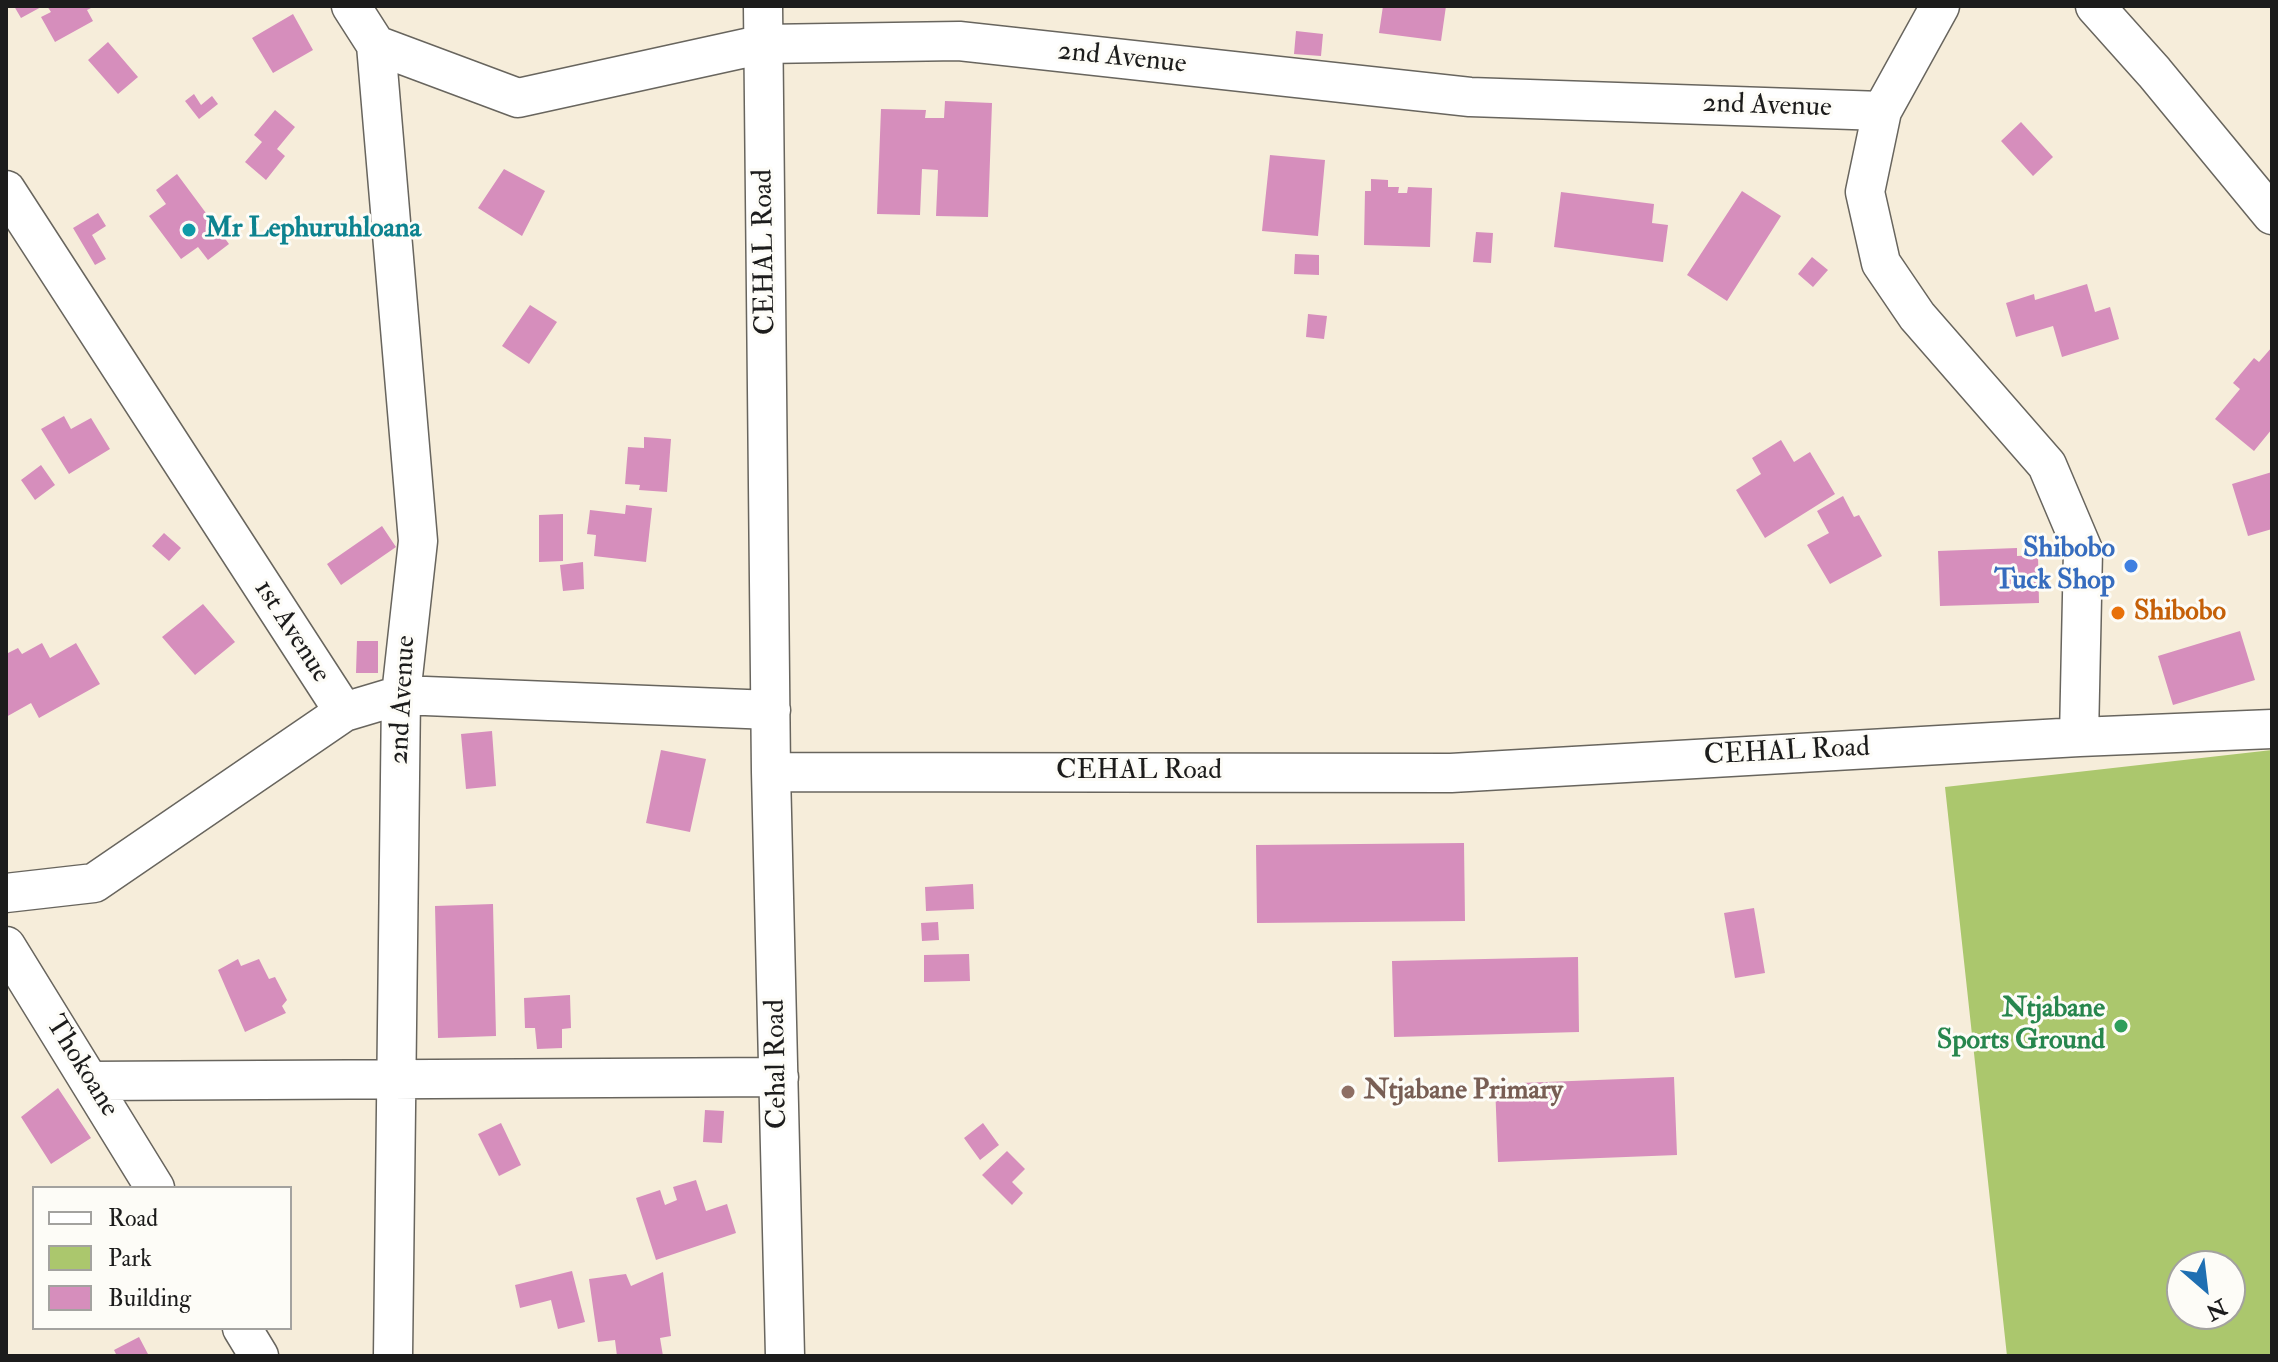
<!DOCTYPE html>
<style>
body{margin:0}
#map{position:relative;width:2278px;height:1362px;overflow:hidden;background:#f6edda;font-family:"IM FELL Double Pica",serif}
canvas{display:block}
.frame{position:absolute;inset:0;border:8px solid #1c1c1c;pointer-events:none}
.legend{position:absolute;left:32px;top:1186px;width:260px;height:144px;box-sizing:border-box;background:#fdfcf7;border:2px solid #a3a29f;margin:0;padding:10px 14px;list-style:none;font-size:24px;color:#1c1c1c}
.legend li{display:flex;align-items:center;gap:16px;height:40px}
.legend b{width:40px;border:2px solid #a3a29f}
.north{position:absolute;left:2166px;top:1250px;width:80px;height:80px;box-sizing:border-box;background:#fdfcf7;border:2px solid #a3a29f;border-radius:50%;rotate:152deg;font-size:22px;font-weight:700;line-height:32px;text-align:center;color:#1c1c1c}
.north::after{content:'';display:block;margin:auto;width:28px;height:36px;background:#1f6fb2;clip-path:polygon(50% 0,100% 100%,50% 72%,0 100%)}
</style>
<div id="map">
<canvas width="2278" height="1362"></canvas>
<div class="frame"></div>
<ul class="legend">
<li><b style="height:10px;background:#fff"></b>Road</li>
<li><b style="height:22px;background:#abc76d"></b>Park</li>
<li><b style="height:22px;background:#d68ebc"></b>Building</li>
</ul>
<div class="north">N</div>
</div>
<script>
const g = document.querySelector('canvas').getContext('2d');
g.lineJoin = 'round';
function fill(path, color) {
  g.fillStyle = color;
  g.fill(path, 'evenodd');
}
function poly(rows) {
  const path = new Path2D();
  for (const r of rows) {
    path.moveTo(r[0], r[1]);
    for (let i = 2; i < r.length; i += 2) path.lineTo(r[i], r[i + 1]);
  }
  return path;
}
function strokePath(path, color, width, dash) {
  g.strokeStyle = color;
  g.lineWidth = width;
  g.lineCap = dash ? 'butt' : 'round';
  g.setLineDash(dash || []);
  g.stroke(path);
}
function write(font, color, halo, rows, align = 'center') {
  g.font = font + ' "IM FELL Double Pica",serif';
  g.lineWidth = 6;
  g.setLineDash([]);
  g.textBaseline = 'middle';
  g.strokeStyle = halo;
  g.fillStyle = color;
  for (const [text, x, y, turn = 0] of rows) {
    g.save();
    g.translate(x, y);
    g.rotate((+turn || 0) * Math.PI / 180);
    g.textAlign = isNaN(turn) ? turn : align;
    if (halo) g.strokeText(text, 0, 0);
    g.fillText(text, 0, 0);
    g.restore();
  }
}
const green = poly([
 [2272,750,2272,1356,2007,1356,1945,787],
 [2182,1266,2230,1266,2230,1314,2182,1314]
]);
const building = poly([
 [14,6,43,6,21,18],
 [47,6,95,6,87,10,93,21,55,42,41,17,51,12],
 [1383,6,1446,6,1441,41,1379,33],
 [293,14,313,50,273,73,252,38],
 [1296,31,1323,34,1321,56,1294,54],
 [108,42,138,77,118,94,88,60],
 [194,94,201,105,212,96,218,104,199,119,185,101],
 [945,101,992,103,988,217,936,216,938,170,922,169,920,215,877,214,881,109,926,110,925,118,944,118],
 [275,110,295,127,277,149,285,156,266,180,245,162,262,142,254,135],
 [2021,122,2053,157,2033,176,2001,141],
 [1270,155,1325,160,1318,236,1262,231],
 [504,169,545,191,522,236,478,208],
 [177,174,229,244,208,260,198,247,181,259,149,216,166,204,156,190],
 [1371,179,1388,180,1388,187,1399,187,1398,193,1407,193,1408,187,1432,188,1430,247,1364,245,1365,191,1371,191],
 [1742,191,1781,216,1727,301,1687,275],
 [1561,192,1654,204,1652,223,1668,225,1663,262,1554,247],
 [98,213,106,226,92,235,106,259,95,265,73,228],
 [1476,232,1493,233,1491,263,1473,262],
 [1295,254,1319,255,1319,275,1294,274],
 [1812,257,1828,270,1813,287,1798,274],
 [2087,284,2095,312,2110,307,2119,339,2062,357,2053,326,2016,337,2006,303,2034,294,2035,300],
 [530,305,557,322,529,364,502,346],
 [1308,314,1327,316,1324,339,1306,337],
 [2272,347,2272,429,2254,451,2215,419,2240,389,2233,383,2254,358,2259,362],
 [64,416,71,429,91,418,110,449,69,474,41,429],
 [644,437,671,439,667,492,639,490,640,485,625,484,628,447,644,448],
 [1781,440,1794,462,1810,452,1835,494,1765,538,1736,490,1761,474,1752,458],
 [41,465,55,485,35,500,21,480],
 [2272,472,2272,529,2248,536,2232,484],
 [1843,496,1854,517,1859,515,1882,556,1830,584,1807,545,1829,533,1817,511],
 [626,505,652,508,646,562,594,556,596,535,587,534,590,510,625,514],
 [563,514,563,561,539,562,539,515],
 [382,526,396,547,341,585,327,564],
 [164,533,181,548,169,561,152,546],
 [2017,548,2017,556,2038,555,2039,603,1940,606,1938,551],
 [583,562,584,589,563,591,560,565],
 [203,604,235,642,195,675,162,637],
 [2240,631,2255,680,2173,705,2158,656],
 [357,641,378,641,378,673,356,673],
 [42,643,50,658,76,643,100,684,39,718,31,703,6,717,6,662,8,662,6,654,18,648,22,654],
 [492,731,496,786,466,789,461,734],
 [661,750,706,759,690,832,646,823],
 [1464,843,1465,921,1257,923,1256,845],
 [973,884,974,909,926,911,925,887],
 [493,904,496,1036,438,1038,435,906],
 [1754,908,1765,973,1735,978,1724,913],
 [938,922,939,940,922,941,921,923],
 [969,954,970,981,924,982,924,955],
 [1578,957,1579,1032,1394,1037,1392,961],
 [238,959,241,966,259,959,269,979,275,977,287,1000,282,1006,286,1013,245,1032,218,970],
 [570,995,571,1028,562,1029,562,1048,537,1049,535,1028,525,1028,524,998],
 [1674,1077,1677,1155,1498,1162,1495,1084],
 [58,1088,91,1138,51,1164,21,1117],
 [705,1110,724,1111,722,1143,703,1142],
 [501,1123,521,1165,499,1176,478,1134],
 [983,1123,999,1145,980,1160,964,1138],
 [1007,1151,1025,1169,1012,1182,1023,1193,1012,1205,982,1175],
 [696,1180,706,1211,727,1204,736,1233,656,1260,636,1198,660,1190,665,1205,677,1200,673,1187],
 [572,1271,585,1322,558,1329,551,1300,520,1308,515,1285],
 [663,1272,671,1336,660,1338,663,1356,617,1356,615,1340,598,1342,589,1279,626,1274,631,1286],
 [139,1337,149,1356,117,1356,114,1350]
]);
const minor = poly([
 [351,6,376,45,518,98,764,44,959,41,1470,97,1882,111],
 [763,6,771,772,1451,773,2079,737,2272,729],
 [1940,6,1882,111,1865,192,1881,263,1917,316,2047,465,2083,550,2079,737],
 [2095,6,2154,72,2272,215],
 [376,45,418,541,401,695,393,1356],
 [6,190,344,712,401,695,771,710],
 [771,772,785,1356],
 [6,893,94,883,344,712],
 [6,946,155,1188],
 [90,1081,779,1077],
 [242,1328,259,1356]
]);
const markers = [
 [189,230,8,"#0f9aa8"],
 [2131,566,8,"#3f7fe0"],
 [2118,613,8,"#e8710a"],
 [2121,1026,8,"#2e9e5b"],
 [1348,1092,8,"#8d6e63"]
];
const streetNames = [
 ["2nd Avenue",1122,59,6],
 ["2nd Avenue",1767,107,2],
 ["CEHAL Road",766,252,-91],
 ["1st Avenue",291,632,57],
 ["2nd Avenue",404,700,-87],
 ["CEHAL Road",1787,753,-3],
 ["CEHAL Road",1139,772],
 ["Cehal Road",778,1064,-91],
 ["Thokoane",81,1067,58]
];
const cultureNames = [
 ["Mr Lephuruhloana",205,230]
];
const shopNames = [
 ["Shibobo",2115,550],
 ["Tuck Shop",2115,582]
];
const foodNames = [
 ["Shibobo",2134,613]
];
const leisureNames = [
 ["Ntjabane",2105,1010],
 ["Sports Ground",2105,1042]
];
const educationNames = [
 ["Ntjabane Primary",1364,1092]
];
fill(green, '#abc76d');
fill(building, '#d68ebc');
strokePath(minor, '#68655e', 41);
strokePath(minor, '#fff', 38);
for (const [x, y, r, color] of markers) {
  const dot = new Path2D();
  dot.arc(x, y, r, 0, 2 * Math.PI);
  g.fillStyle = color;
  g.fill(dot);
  strokePath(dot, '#fdfcf7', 3);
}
write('28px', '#1c1c1c', '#fdfcf7', streetNames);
write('bold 28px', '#0d838f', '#fdfcf7', cultureNames, 'left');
write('bold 28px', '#366cbe', '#fdfcf7', shopNames, 'right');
write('bold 28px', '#c56008', '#fdfcf7', foodNames, 'left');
write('bold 28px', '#27864d', '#fdfcf7', leisureNames, 'right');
write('bold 28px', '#785e54', '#fdfcf7', educationNames, 'left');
</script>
